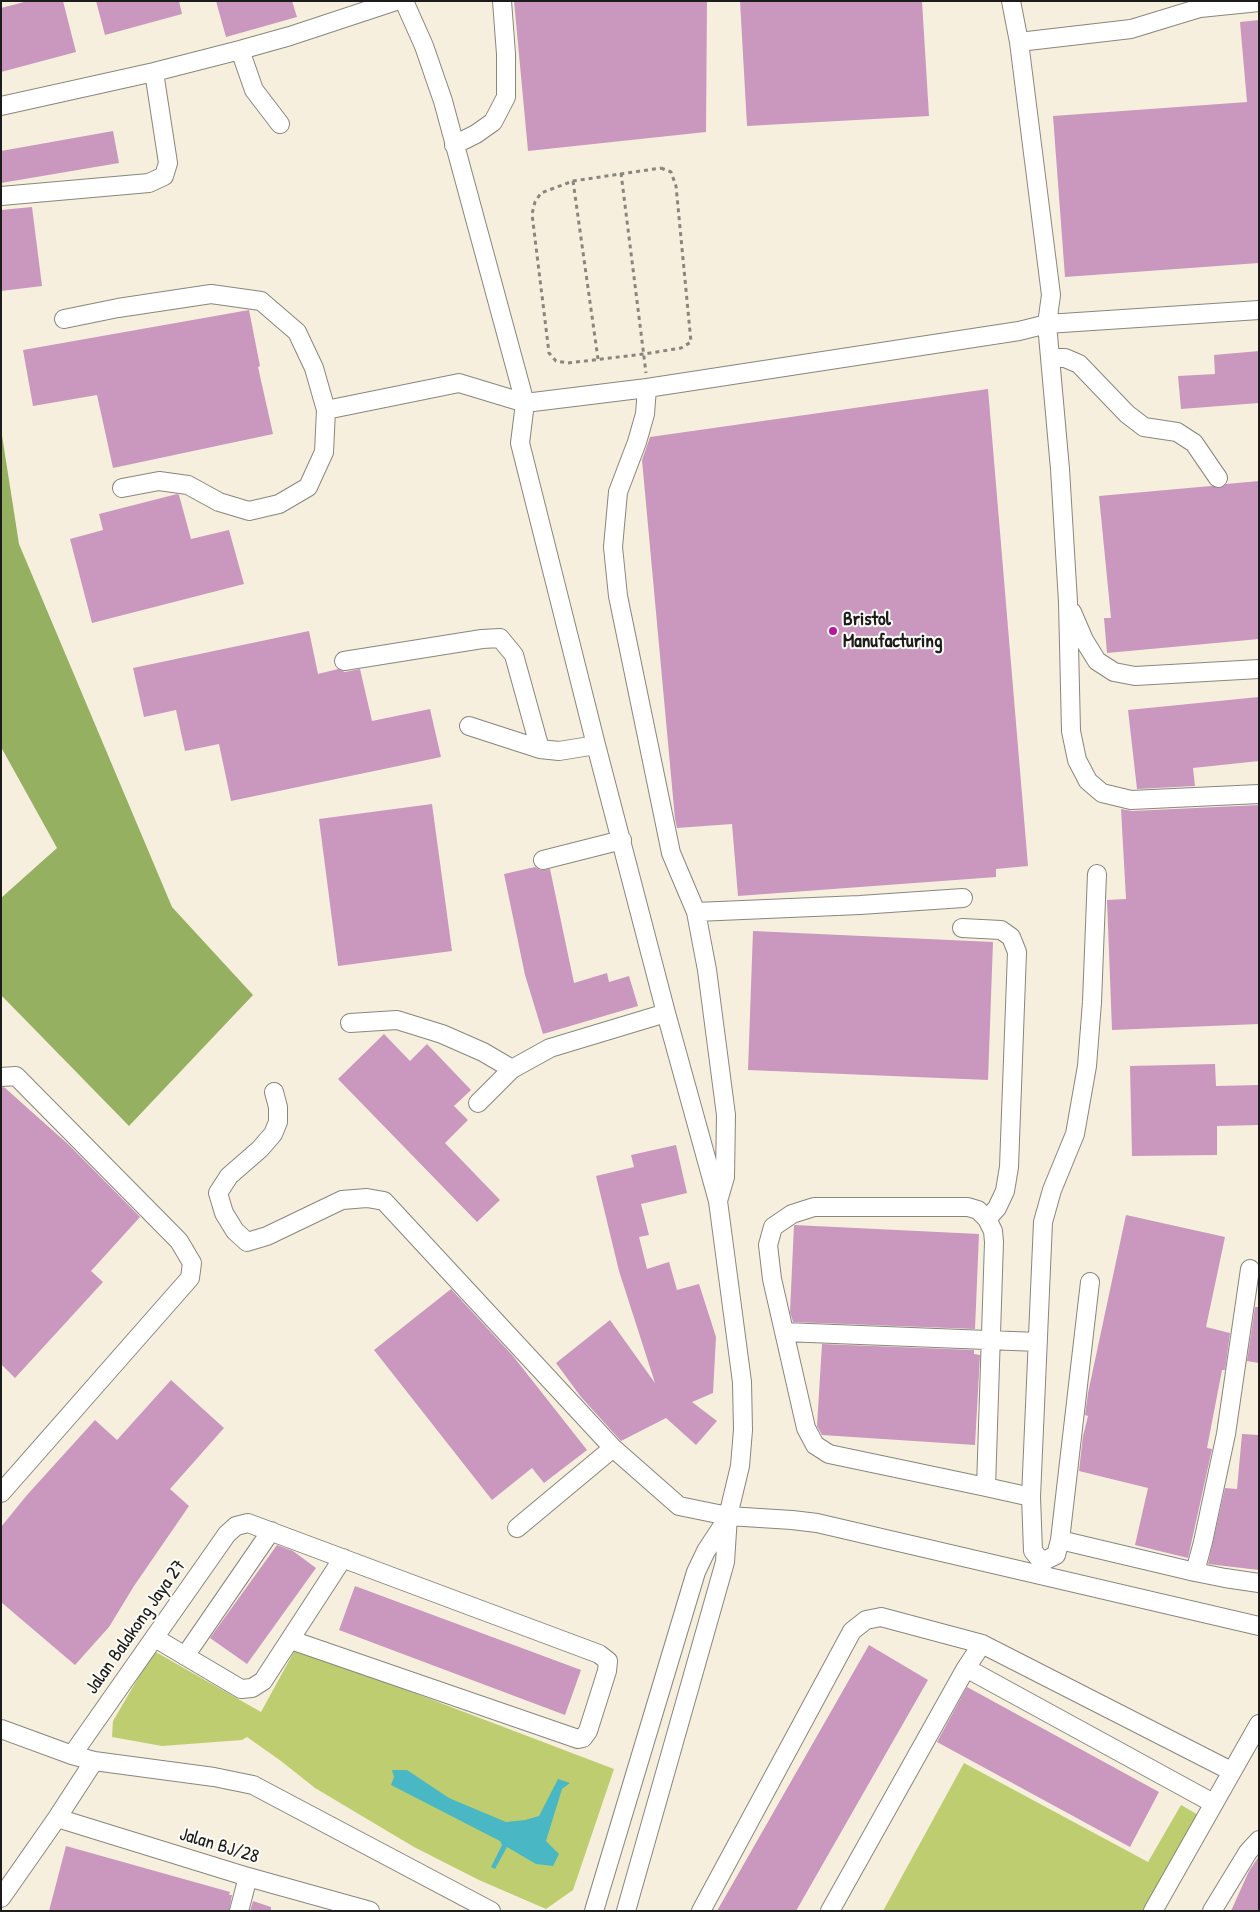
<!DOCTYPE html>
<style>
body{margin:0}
#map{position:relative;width:1260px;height:1912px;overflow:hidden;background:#f6efde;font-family:"Patrick Hand",sans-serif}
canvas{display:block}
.frame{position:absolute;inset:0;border:2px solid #1c1c1c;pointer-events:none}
</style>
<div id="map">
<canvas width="1260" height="1912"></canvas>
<div class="frame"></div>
</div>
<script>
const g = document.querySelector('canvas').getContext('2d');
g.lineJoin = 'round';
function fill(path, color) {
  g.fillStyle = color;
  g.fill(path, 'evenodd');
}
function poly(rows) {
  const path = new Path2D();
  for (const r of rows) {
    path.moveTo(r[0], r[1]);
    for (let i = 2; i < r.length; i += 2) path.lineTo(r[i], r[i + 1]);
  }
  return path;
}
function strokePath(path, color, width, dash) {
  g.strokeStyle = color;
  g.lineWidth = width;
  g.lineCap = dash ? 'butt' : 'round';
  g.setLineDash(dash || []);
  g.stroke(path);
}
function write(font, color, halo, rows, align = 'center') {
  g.font = font + ' "Patrick Hand",sans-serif';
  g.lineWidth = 4;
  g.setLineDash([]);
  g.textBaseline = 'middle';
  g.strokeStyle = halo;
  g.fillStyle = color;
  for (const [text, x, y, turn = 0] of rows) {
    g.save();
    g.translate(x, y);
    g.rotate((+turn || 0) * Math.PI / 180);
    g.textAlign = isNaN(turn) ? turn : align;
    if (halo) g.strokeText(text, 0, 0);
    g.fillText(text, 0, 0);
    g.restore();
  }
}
const green = poly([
 [296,1648,614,1769,573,1890,546,1909,479,1880,414,1847,315,1788,281,1761,247,1737,242,1740,162,1746,112,1737,113,1721,154,1651,261,1712],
 [964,1763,1148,1862,1181,1805,1200,1816,1146,1911,883,1911]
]);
const forest = poly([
 [1,429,19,544,172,907,253,995,129,1126,1,995,1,898,57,848,1,747]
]);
const water = poly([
 [392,1770,407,1770,449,1798,506,1822,525,1820,539,1816,558,1779,570,1783,562,1789,546,1841,559,1854,553,1866,536,1864,507,1847,495,1869,491,1867,502,1845,500,1841,391,1785,394,1777]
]);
const building = poly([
 [28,1,63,1,76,52,1,72,1,8],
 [96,1,179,1,182,14,105,35],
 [216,1,292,1,297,17,226,37],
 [514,1,707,1,706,132,528,151],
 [740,1,922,1,929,116,747,126],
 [1259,20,1259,263,1065,277,1053,116,1247,102,1240,22],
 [113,131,119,163,1,183,1,151],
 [32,207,42,286,1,291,1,210],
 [249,310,260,366,258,367,273,434,113,468,97,395,33,406,23,350],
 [1259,351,1259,403,1181,409,1178,376,1215,374,1214,355],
 [988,389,1028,866,996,869,996,877,738,896,732,824,677,828,675,819,642,460,650,437],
 [1259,481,1259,639,1107,653,1104,618,1111,618,1099,496,1211,486,1219,488,1226,484],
 [177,494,179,495,191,539,229,530,244,584,92,623,70,539,103,530,99,514],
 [309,631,318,674,338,669,345,672,360,669,372,721,430,709,441,757,231,801,219,744,185,751,176,710,144,717,133,668],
 [1259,697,1259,761,1193,768,1195,786,1137,789,1128,710],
 [432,804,452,951,338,966,319,819],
 [1259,805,1259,1024,1112,1030,1107,900,1126,899,1121,809,1132,811],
 [535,867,541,870,550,869,574,983,607,973,609,982,629,976,638,1006,543,1034,525,975,504,874],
 [753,931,993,942,988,1080,748,1070],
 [384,1034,410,1061,427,1044,471,1090,454,1106,468,1120,445,1143,500,1200,477,1222,338,1079],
 [1215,1064,1216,1086,1259,1085,1259,1125,1217,1126,1217,1155,1132,1156,1130,1066],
 [4,1087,69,1145,140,1217,91,1271,103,1282,15,1378,1,1364,1,1088],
 [676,1145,687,1193,641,1204,649,1235,639,1237,647,1269,669,1262,677,1290,699,1284,716,1337,713,1393,692,1402,717,1421,696,1445,666,1418,621,1441,581,1397,556,1363,610,1320,655,1383,619,1271,596,1176,634,1167,631,1155],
 [1126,1215,1225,1237,1206,1327,1230,1333,1225,1370,1222,1370,1207,1448,1212,1449,1188,1558,1135,1545,1148,1488,1079,1471,1083,1436,1088,1416,1085,1415,1088,1393],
 [794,1225,979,1234,975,1329,793,1322,790,1312],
 [451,1289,513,1356,587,1450,544,1483,532,1468,492,1500,374,1350],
 [1255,1307,1259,1307,1259,1363,1247,1361],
 [822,1344,974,1350,974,1354,980,1355,975,1445,822,1435,817,1426],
 [171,1380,224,1428,170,1489,189,1506,134,1586,109,1627,75,1665,1,1602,1,1527,27,1495,95,1420,117,1440],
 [1242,1434,1259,1435,1259,1570,1208,1564,1225,1488,1237,1489],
 [277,1545,293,1551,316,1568,247,1664,210,1638],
 [355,1586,581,1670,565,1715,339,1630],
 [869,1645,928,1680,796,1911,717,1911],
 [967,1687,1159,1792,1130,1847,937,1742],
 [66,1846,230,1892,229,1895,232,1895,229,1911,49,1911],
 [1259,1856,1259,1911,1231,1911,1249,1871],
 [253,1901,271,1907,271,1911,250,1911]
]);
const path = poly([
 [661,168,671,172,676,186,691,342,681,348,644,354,568,363,556,361,549,353,532,214,535,202,541,193,573,181,661,168],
 [621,173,646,373],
 [573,181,598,359]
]);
const minor = poly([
 [404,1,424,46,443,101,525,403,520,443,596,745,666,1013,718,1201,742,1382,743,1430,740,1466,728,1516,725,1562,626,1911],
 [1019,42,1131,29,1200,8,1259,2],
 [240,50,254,90,280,124],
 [1,106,154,72,240,50,290,36,396,1],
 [454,145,476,134,493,122,506,97,506,54,502,1],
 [1,196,149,183,164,176,168,163,154,72],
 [1259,310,1047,324,1060,469,1068,602,1071,731,1077,760,1088,781,1102,793,1131,800,1259,794],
 [64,319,118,308,211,294,261,301,297,332,314,368,326,410],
 [1051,358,1065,358,1079,364,1127,414,1144,427,1177,432,1194,443,1218,478],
 [647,388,645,414,637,442,618,492,613,547,618,596,671,853,696,912],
 [122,488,159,481,188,485,219,502,249,511,279,504,308,487,324,452,326,410,459,383,525,403,647,388,1019,331,1047,324,1051,295,1019,42,1011,1],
 [1072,612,1084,640,1097,661,1114,672,1135,676,1259,669],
 [344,661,482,639,500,638,514,655,540,749],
 [469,726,540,749,559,751,596,745],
 [543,860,622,840],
 [962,928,1001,930,1011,937,1017,952,1009,1167,1005,1191,997,1208,987,1219],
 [350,1023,397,1020,442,1034,483,1052,512,1069],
 [1,1077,16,1076,179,1241,192,1263,190,1278,1,1493],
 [274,1092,278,1107,278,1122,273,1134,260,1149,229,1176,218,1193,224,1213,235,1231,247,1242,267,1236,342,1200,367,1198,384,1201,613,1448,679,1506,728,1516,792,1520,817,1523,1259,1626],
 [478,1103,512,1069,550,1048,666,1013],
 [718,1201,725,1177,726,1115,707,970,696,912,860,905,963,898],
 [784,1332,1038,1342],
 [986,1487,829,1454,815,1445,806,1428,772,1279,768,1245,773,1227,792,1214,814,1207,968,1207,978,1210,987,1219,993,1231,994,1242,986,1487,1031,1497],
 [517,1528,613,1448],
 [1060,1540,1195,1572,1203,1542,1226,1434,1250,1269],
 [1042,1562,1033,1551,1031,1497,1043,1222,1052,1190,1075,1134,1087,1066,1092,1002,1097,874],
 [1195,1572,1225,1578,1259,1583],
 [1041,1573,1042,1562,1056,1555,1060,1540,1090,1282],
 [155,1638,241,1689,252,1688,263,1681,343,1558],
 [185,1656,271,1531],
 [966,1668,1213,1803],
 [1,1729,72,1755,94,1761,214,1777,253,1785,491,1911],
 [72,1755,227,1534,236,1526,248,1523,599,1654,608,1661,607,1671,588,1731,583,1738,578,1739,291,1640],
 [57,1818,248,1877,370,1911],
 [1,1898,57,1818,94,1761],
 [239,1911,248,1877],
 [594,1911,696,1572,706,1551,727,1519],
 [701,1911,852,1631,866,1620,881,1617,982,1644,1231,1771],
 [830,1911,966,1668,982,1644],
 [1153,1911,1259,1724],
 [1212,1911,1248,1852,1259,1840]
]);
const markers = [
 [833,631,5,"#b5179e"]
];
const poiNames = [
 ["Bristol",843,620],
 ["Manufacturing",843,642]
];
const streetNames = [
 ["Jalan Balakong Jaya 27",136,1627,-55],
 ["Jalan BJ/28",219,1846,17]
];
fill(green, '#becd70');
fill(forest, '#96b062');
fill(water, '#4ab7c5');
fill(building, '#ca97bf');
strokePath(minor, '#89867d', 20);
strokePath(path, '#89867d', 3, [4, 4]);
strokePath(minor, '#fff', 18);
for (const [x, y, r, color] of markers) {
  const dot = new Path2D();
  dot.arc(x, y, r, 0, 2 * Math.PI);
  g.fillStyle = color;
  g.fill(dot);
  strokePath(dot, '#fdfcf7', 2);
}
write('bold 19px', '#1c1c1c', '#fdfcf7', poiNames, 'left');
write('19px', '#1c1c1c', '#fdfcf7', streetNames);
</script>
